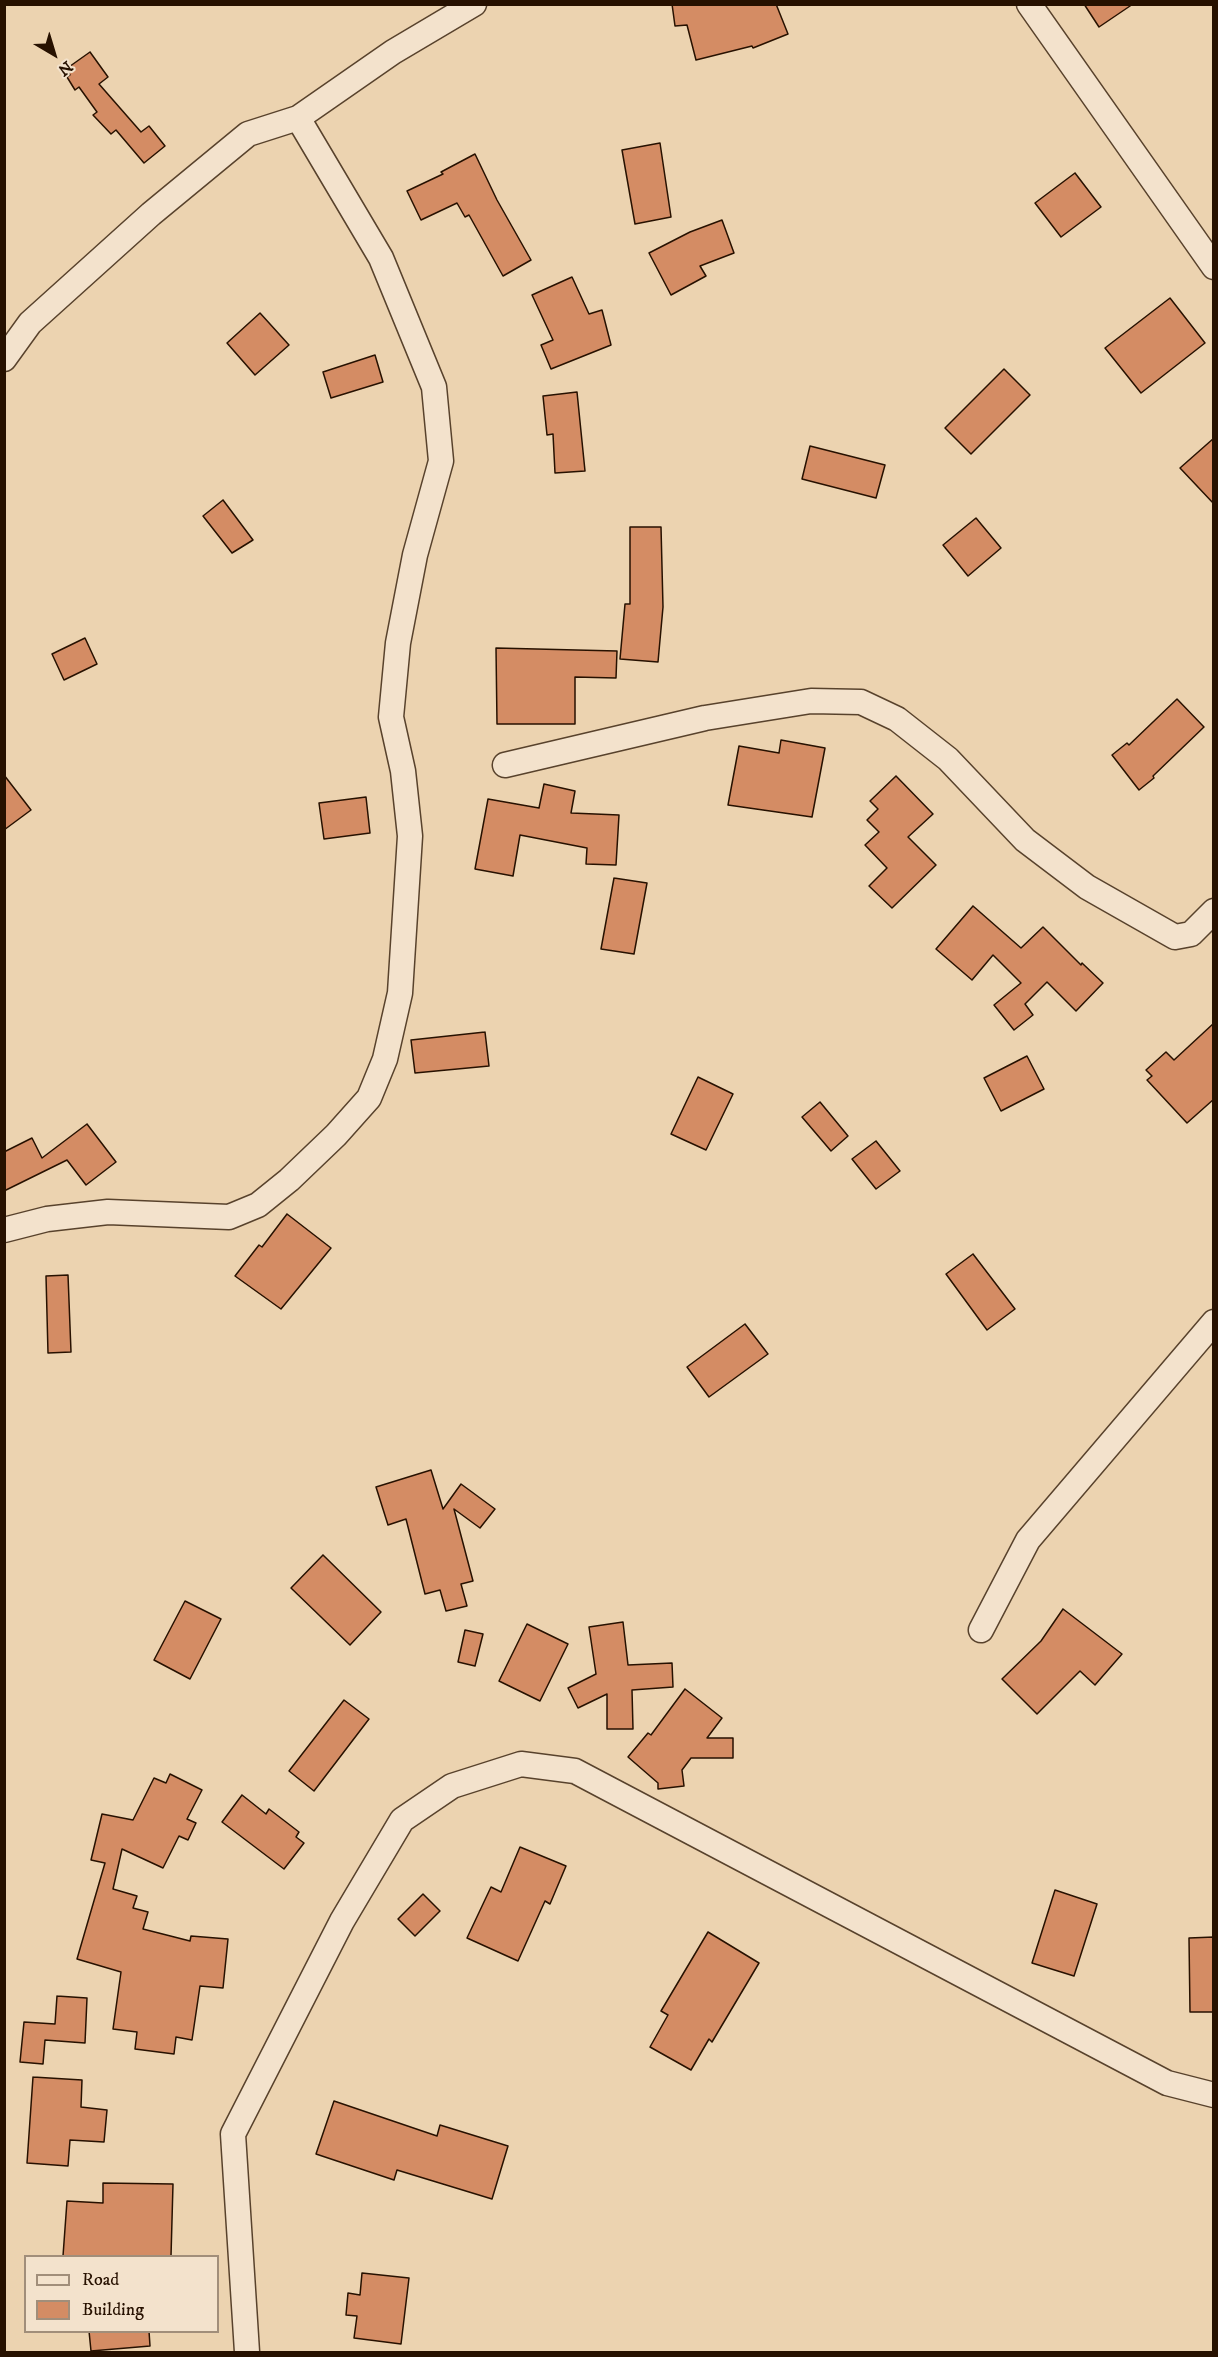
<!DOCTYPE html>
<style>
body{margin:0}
#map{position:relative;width:1218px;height:2357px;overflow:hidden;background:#ecd3b0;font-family:"IM FELL DW Pica",serif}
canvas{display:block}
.frame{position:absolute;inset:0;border:6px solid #271100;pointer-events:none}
.legend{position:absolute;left:24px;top:2255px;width:195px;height:78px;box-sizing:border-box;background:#f3e2cc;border:2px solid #a18e7a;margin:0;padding:8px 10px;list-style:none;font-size:18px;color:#271100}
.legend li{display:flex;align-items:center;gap:12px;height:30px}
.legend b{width:30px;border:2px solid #a18e7a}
.north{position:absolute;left:24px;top:24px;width:60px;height:60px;-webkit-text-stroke:4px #f3e2cc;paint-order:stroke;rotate:142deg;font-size:16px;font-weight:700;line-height:24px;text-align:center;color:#271100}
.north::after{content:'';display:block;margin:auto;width:21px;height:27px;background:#271100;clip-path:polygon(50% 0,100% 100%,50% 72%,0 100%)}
</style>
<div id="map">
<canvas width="1218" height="2357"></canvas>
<div class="frame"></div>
<ul class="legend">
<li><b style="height:8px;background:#f3e2cc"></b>Road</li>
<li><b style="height:16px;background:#d48c64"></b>Building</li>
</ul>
<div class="north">N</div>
</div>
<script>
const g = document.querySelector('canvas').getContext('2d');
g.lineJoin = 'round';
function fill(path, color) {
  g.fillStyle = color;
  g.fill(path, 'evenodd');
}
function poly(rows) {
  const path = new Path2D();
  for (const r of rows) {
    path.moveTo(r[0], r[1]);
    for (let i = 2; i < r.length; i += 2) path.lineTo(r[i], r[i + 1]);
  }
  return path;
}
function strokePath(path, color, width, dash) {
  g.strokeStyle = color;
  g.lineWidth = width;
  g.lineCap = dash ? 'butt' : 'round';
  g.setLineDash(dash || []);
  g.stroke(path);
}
const building = poly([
 [672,4,776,4,788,34,753,48,752,46,696,60,687,25,675,26,672,4],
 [1084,4,1133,4,1099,27,1084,4],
 [90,52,108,77,99,84,141,132,149,126,165,146,144,163,116,130,111,134,93,115,97,112,79,87,75,90,67,77,70,75,66,69,90,52],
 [660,143,671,217,635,224,622,150,660,143],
 [475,154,497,200,531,260,503,276,469,215,465,217,457,203,421,220,407,191,443,174,441,172,475,154],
 [1075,173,1101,207,1061,237,1035,203,1075,173],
 [722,220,734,253,700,266,706,276,671,295,649,253,690,232,722,220],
 [572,277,589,314,602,310,611,345,551,369,541,345,553,340,532,295,572,277],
 [1170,298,1205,343,1141,393,1105,348,1170,298],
 [260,313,289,345,255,375,227,343,260,313],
 [375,355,383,382,331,398,323,372,375,355],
 [1004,369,1030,395,971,454,945,428,1004,369],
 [577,392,585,471,555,473,553,434,547,435,543,396,577,392],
 [1214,438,1214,504,1180,468,1214,438],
 [810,446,885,465,876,498,802,479,810,446],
 [223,500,253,540,232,553,203,516,223,500],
 [976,518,1001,548,968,576,943,545,976,518],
 [630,527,661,527,663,607,658,662,620,659,625,604,630,604,630,527],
 [85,638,97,664,64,680,52,654,85,638],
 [496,648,617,651,616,678,575,677,575,724,497,724,496,648],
 [1177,699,1204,727,1153,776,1154,778,1139,790,1112,755,1127,743,1129,745,1177,699],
 [781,740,825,748,812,817,728,805,739,746,779,753,781,740],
 [4,775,31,810,4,830,4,775],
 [896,776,933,814,908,837,936,865,892,908,869,886,887,868,865,845,879,832,867,820,878,809,870,801,896,776],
 [544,784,575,791,571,813,619,815,616,865,586,864,587,848,520,835,513,876,475,869,488,799,539,808,544,784],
 [366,797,370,833,324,839,319,803,366,797],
 [614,878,647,883,634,954,601,949,614,878],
 [973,906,1021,948,1043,927,1081,965,1082,963,1103,983,1076,1011,1047,982,1025,1004,1033,1015,1014,1030,994,1005,1021,983,993,955,972,980,936,949,973,906],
 [1214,1023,1214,1099,1187,1123,1147,1080,1152,1076,1146,1070,1166,1052,1174,1060,1214,1023],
 [485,1032,489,1066,415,1073,411,1040,485,1032],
 [1027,1056,1044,1089,1001,1111,984,1078,1027,1056],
 [698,1077,733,1094,706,1150,671,1134,698,1077],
 [820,1102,848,1136,831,1151,802,1117,820,1102],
 [87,1124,116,1162,86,1185,67,1160,4,1191,4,1152,32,1138,42,1158,87,1124],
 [876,1141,900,1171,876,1189,852,1159,876,1141],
 [287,1214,331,1248,281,1309,235,1276,259,1245,262,1247,287,1214],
 [973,1254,1015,1309,987,1330,946,1274,973,1254],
 [68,1275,71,1352,48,1353,46,1276,68,1275],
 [745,1324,768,1354,709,1397,687,1367,745,1324],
 [431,1470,443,1509,461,1484,495,1509,480,1528,454,1509,473,1581,461,1584,467,1606,446,1611,440,1590,425,1594,406,1519,388,1525,376,1487,431,1470],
 [323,1555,381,1612,350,1645,291,1588,323,1555],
 [185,1601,221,1619,190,1679,154,1660,185,1601],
 [1063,1609,1122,1654,1095,1685,1080,1671,1037,1714,1002,1679,1041,1641,1063,1609],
 [623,1622,628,1665,672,1663,673,1687,632,1690,633,1729,607,1729,607,1694,578,1708,568,1688,596,1674,589,1627,623,1622],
 [527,1624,568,1644,540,1701,499,1681,527,1624],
 [465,1630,483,1634,475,1666,458,1662,465,1630],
 [685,1689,722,1718,707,1738,733,1738,733,1758,691,1758,682,1770,684,1786,658,1789,658,1783,628,1757,648,1733,651,1735,685,1689],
 [344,1700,369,1719,314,1791,289,1771,344,1700],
 [170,1774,202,1790,187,1819,196,1823,188,1840,179,1836,163,1868,122,1849,113,1889,137,1896,133,1908,148,1912,143,1929,190,1941,191,1936,228,1939,223,1988,200,1986,192,2040,176,2037,174,2054,135,2049,137,2032,113,2029,121,1972,77,1959,105,1863,91,1860,102,1814,133,1820,154,1778,166,1783,170,1774],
 [242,1795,266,1814,269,1809,299,1832,296,1837,304,1843,284,1869,222,1822,242,1795],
 [520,1847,566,1866,550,1904,545,1901,518,1961,467,1938,491,1887,501,1892,520,1847],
 [1055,1890,1097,1904,1074,1976,1032,1963,1055,1890],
 [423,1894,440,1911,415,1936,398,1919,423,1894],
 [708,1932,759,1963,712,2042,709,2039,691,2070,650,2047,668,2015,661,2011,708,1932],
 [1214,1937,1214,2012,1190,2012,1189,1938,1214,1937],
 [57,1996,87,1998,85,2043,45,2040,43,2064,20,2062,24,2022,55,2024,57,1996],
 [33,2077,82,2080,81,2107,107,2110,104,2142,70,2140,68,2166,27,2163,33,2077],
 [334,2101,437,2136,440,2125,508,2146,492,2199,397,2170,394,2180,316,2154,334,2101],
 [103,2183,173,2184,171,2256,63,2256,67,2201,103,2203,103,2183],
 [362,2273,409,2278,401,2344,354,2338,357,2316,346,2315,348,2293,360,2295,362,2273],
 [89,2331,149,2331,150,2346,91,2351,89,2331]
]);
const minor = poly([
 [1029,4,1214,267],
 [4,359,30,323,151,214,248,134,298,118,393,52,474,4],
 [505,765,705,718,811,701,861,702,897,719,948,759,1025,840,1087,887,1175,937,1191,934,1214,911],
 [4,1230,47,1219,108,1212,229,1217,258,1205,289,1180,336,1135,369,1098,385,1059,400,993,410,836,403,771,391,717,398,643,415,555,441,461,434,387,381,258,298,118],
 [981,1630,1028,1540,1214,1322],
 [247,2352,233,2134,342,1921,402,1820,452,1786,521,1764,575,1771,1167,2083,1214,2095]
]);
fill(building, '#d48c64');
strokePath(building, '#271100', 1.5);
strokePath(minor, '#58422c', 27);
strokePath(minor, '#f3e2cc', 24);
</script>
